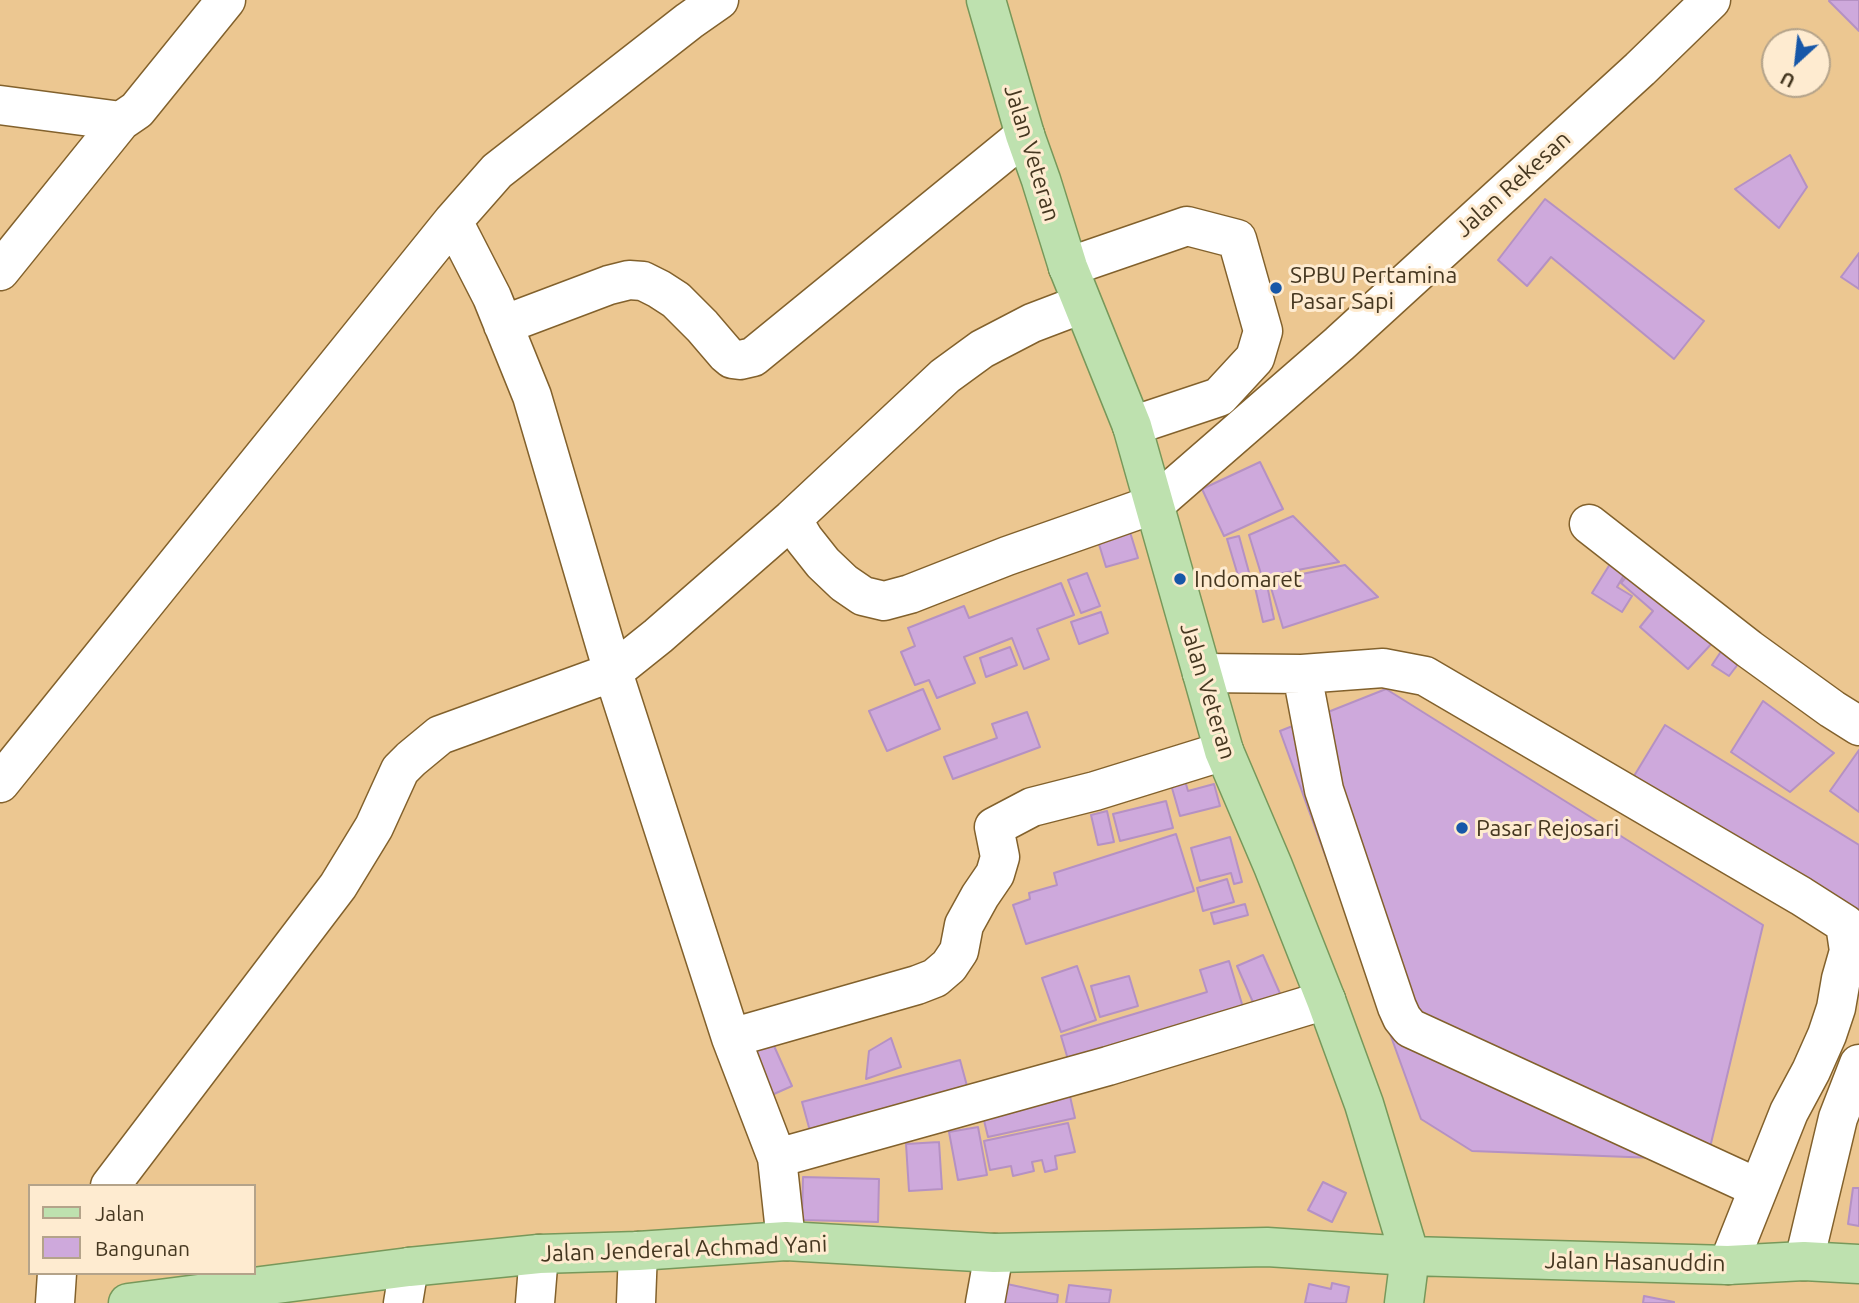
<!DOCTYPE html>
<style>
body{margin:0}
#map{position:relative;width:1859px;height:1303px;overflow:hidden;background:#ecc791;font-family:Ubuntu,sans-serif}
canvas{display:block}
.legend{position:absolute;left:28px;top:1184px;width:228px;height:91px;box-sizing:border-box;background:#feebd0;border:2px solid #b4a38a;margin:0;padding:9px 12px;list-style:none;font-size:21px;color:#453720}
.legend li{display:flex;align-items:center;gap:14px;height:35px}
.legend b{width:35px;border:2px solid #b4a38a}
.north{position:absolute;left:1761px;top:28px;width:70px;height:70px;box-sizing:border-box;background:#feebd0;border:2px solid #b4a38a;border-radius:50%;rotate:207deg;font-size:19px;font-weight:700;line-height:28px;text-align:center;color:#453720}
.north::after{content:'';display:block;margin:auto;width:24px;height:32px;background:#1757a8;clip-path:polygon(50% 0,100% 100%,50% 72%,0 100%)}
</style>
<div id="map">
<canvas width="1859" height="1303"></canvas>
<ul class="legend">
<li><b style="height:9px;background:#bee1af"></b>Jalan</li>
<li><b style="height:19px;background:#cea9dc"></b>Bangunan</li>
</ul>
<div class="north">U</div>
</div>
<script>
const g = document.querySelector('canvas').getContext('2d');
g.lineJoin = 'round';
function fill(path, color) {
  g.fillStyle = color;
  g.fill(path, 'evenodd');
}
function poly(rows) {
  const path = new Path2D();
  for (const r of rows) {
    path.moveTo(r[0], r[1]);
    for (let i = 2; i < r.length; i += 2) path.lineTo(r[i], r[i + 1]);
  }
  return path;
}
function strokePath(path, color, width, dash) {
  g.strokeStyle = color;
  g.lineWidth = width;
  g.lineCap = dash ? 'butt' : 'round';
  g.setLineDash(dash || []);
  g.stroke(path);
}
function write(font, color, halo, rows, align = 'center') {
  g.font = font + ' Ubuntu,sans-serif';
  g.lineWidth = 6;
  g.setLineDash([]);
  g.textBaseline = 'middle';
  g.strokeStyle = halo;
  g.fillStyle = color;
  for (const [text, x, y, turn = 0] of rows) {
    g.save();
    g.translate(x, y);
    g.rotate((+turn || 0) * Math.PI / 180);
    g.textAlign = isNaN(turn) ? turn : align;
    if (halo) g.strokeText(text, 0, 0);
    g.fillText(text, 0, 0);
    g.restore();
  }
}
const building = poly([
 [1830,0,1859,0,1859,31,1829,1,1830,0],
 [1790,155,1807,187,1779,228,1735,189,1790,155],
 [1545,199,1704,321,1674,359,1551,257,1527,286,1498,260,1545,199],
 [1859,253,1859,289,1841,277,1859,253],
 [1260,462,1283,509,1224,536,1202,489,1260,462],
 [1293,516,1339,562,1262,577,1249,535,1293,516],
 [1130,532,1138,558,1106,567,1098,541,1130,532],
 [1239,536,1250,576,1239,579,1227,539,1239,536],
 [1615,556,1630,565,1617,587,1632,596,1622,612,1592,593,1615,556],
 [1345,565,1378,597,1283,628,1269,581,1345,565],
 [1633,569,1715,640,1688,669,1640,627,1653,611,1621,583,1633,569],
 [1087,573,1100,606,1081,613,1068,580,1087,573],
 [1266,580,1274,619,1263,622,1254,583,1266,580],
 [1061,583,1074,615,1037,629,1049,659,1024,669,1012,638,964,657,975,683,937,698,929,680,915,685,901,652,915,646,908,628,964,606,969,618,1061,583],
 [1101,612,1108,633,1079,644,1071,622,1101,612],
 [1010,647,1017,665,986,677,980,658,1010,647],
 [1724,647,1742,659,1729,676,1712,665,1724,647],
 [923,689,940,729,887,751,869,711,923,689],
 [1386,689,1763,925,1707,1160,1472,1151,1421,1119,1280,731,1386,689],
 [1763,701,1834,753,1790,792,1731,752,1763,701],
 [1027,712,1040,747,953,779,944,757,997,738,992,724,1027,712],
 [1665,725,1859,845,1859,915,1634,776,1665,725],
 [1859,750,1859,812,1830,791,1859,750],
 [1184,777,1188,791,1214,784,1220,806,1180,816,1170,781,1184,777],
 [1166,801,1173,828,1120,841,1113,814,1166,801],
 [1107,811,1114,842,1098,845,1091,815,1107,811],
 [1176,834,1194,891,1026,944,1013,905,1030,899,1029,893,1057,885,1054,873,1176,834],
 [1230,837,1242,882,1234,884,1231,873,1200,881,1191,848,1230,837],
 [1227,879,1234,902,1203,911,1197,888,1227,879],
 [1245,904,1248,915,1214,924,1211,913,1245,904],
 [1263,955,1282,998,1256,1009,1237,966,1263,955],
 [1229,961,1245,1014,1070,1066,1061,1036,1207,992,1200,970,1229,961],
 [1077,966,1096,1020,1061,1032,1042,978,1077,966],
 [1129,976,1138,1006,1100,1017,1091,986,1129,976],
 [770,1037,792,1086,765,1098,743,1048,770,1037],
 [891,1038,901,1067,866,1079,869,1051,891,1038],
 [960,1060,970,1097,813,1142,802,1102,960,1060],
 [1069,1092,1075,1118,988,1137,982,1112,1069,1092],
 [1068,1123,1075,1152,1055,1156,1057,1169,1045,1172,1042,1160,1032,1162,1034,1171,1013,1176,1011,1166,990,1170,984,1141,1068,1123],
 [978,1127,987,1175,958,1180,949,1132,978,1127],
 [939,1142,942,1189,909,1191,906,1144,939,1142],
 [803,1177,879,1179,878,1222,802,1220,803,1177],
 [1323,1182,1346,1193,1332,1222,1308,1210,1323,1182],
 [1853,1188,1859,1188,1859,1226,1848,1224,1853,1188],
 [1332,1283,1349,1287,1346,1303,1305,1303,1309,1284,1331,1289,1332,1283],
 [1007,1284,1058,1295,1057,1303,1003,1303,1007,1284],
 [1069,1285,1111,1290,1109,1303,1066,1303,1069,1285],
 [1644,1296,1674,1302,1674,1303,1643,1303,1644,1296]
]);
const minor = poly([
 [0,105,121,121,137,110,226,0],
 [453,221,492,297,532,396,613,672,731,1038,777,1158,786,1241],
 [1068,267,1187,226,1237,239,1263,331,1255,358,1219,397,1132,426],
 [0,271,121,121],
 [503,325,609,285,629,280,643,281,659,289,676,300,702,326,726,354,732,359,740,360,753,357,1025,135],
 [792,519,804,539,823,563,844,583,863,596,884,601,910,594,1007,556,1155,504,1339,344,1640,69,1711,0],
 [1589,524,1749,649,1832,709,1859,726],
 [1202,673,1302,674,1383,668,1425,676,1801,896,1845,924,1849,951,1841,979,1836,1008,1827,1035,1811,1071,1789,1112,1728,1265],
 [1302,674,1324,790,1397,1007,1402,1018,1410,1028,1758,1188],
 [0,783,453,221,497,171,689,21,719,0],
 [731,1038,917,985,935,978,949,966,959,951,964,925,980,896,995,874,1000,857,994,827,1032,807,1095,791,1224,751],
 [777,1158,1108,1066,1326,1000],
 [110,1186,338,886,374,827,400,770,411,759,440,735,613,672,658,636,792,519,945,376,982,349,1032,323,1082,304],
 [1804,1261,1838,1118,1859,1064],
 [55,1303,57,1273],
 [403,1303,409,1267],
 [535,1303,539,1254],
 [636,1303,638,1251],
 [985,1303,994,1253]
]);
const major = poly([
 [986,0,1025,135,1041,180,1068,267,1132,426,1224,751,1273,866,1326,1000,1364,1104,1410,1256,1404,1303],
 [128,1303,409,1267,539,1254,638,1251,786,1241,994,1253,1267,1247,1410,1256,1728,1265,1804,1261,1859,1264]
]);
const markers = [
 [1276,288,7,"#1757a8"],
 [1180,579,7,"#1757a8"],
 [1462,828,7,"#1757a8"]
];
const streetNames = [
 ["Jalan Veteran",1032,153,73],
 ["Jalan Rekesan",1513,184,-42],
 ["Jalan Veteran",1208,691,73],
 ["Jalan Jenderal Achmad Yani",684,1249,-2],
 ["Jalan Hasanuddin",1635,1262,1]
];
const poiNames = [
 ["SPBU Pertamina",1290,275],
 ["Pasar Sapi",1290,301],
 ["Indomaret",1194,579],
 ["Pasar Rejosari",1476,828]
];
fill(building, '#cea9dc');
strokePath(building, '#b591c3', 2);
strokePath(minor, '#82612c', 41);
strokePath(major, '#77985a', 41);
strokePath(minor, '#fff', 38);
strokePath(major, '#bee1af', 38);
for (const [x, y, r, color] of markers) {
  const dot = new Path2D();
  dot.arc(x, y, r, 0, 2 * Math.PI);
  g.fillStyle = color;
  g.fill(dot);
  strokePath(dot, '#feebd0', 2.5);
}
write('23px', '#453720', '#feebd0', streetNames);
write('23px', '#453720', '#feebd0', poiNames, 'left');
</script>
